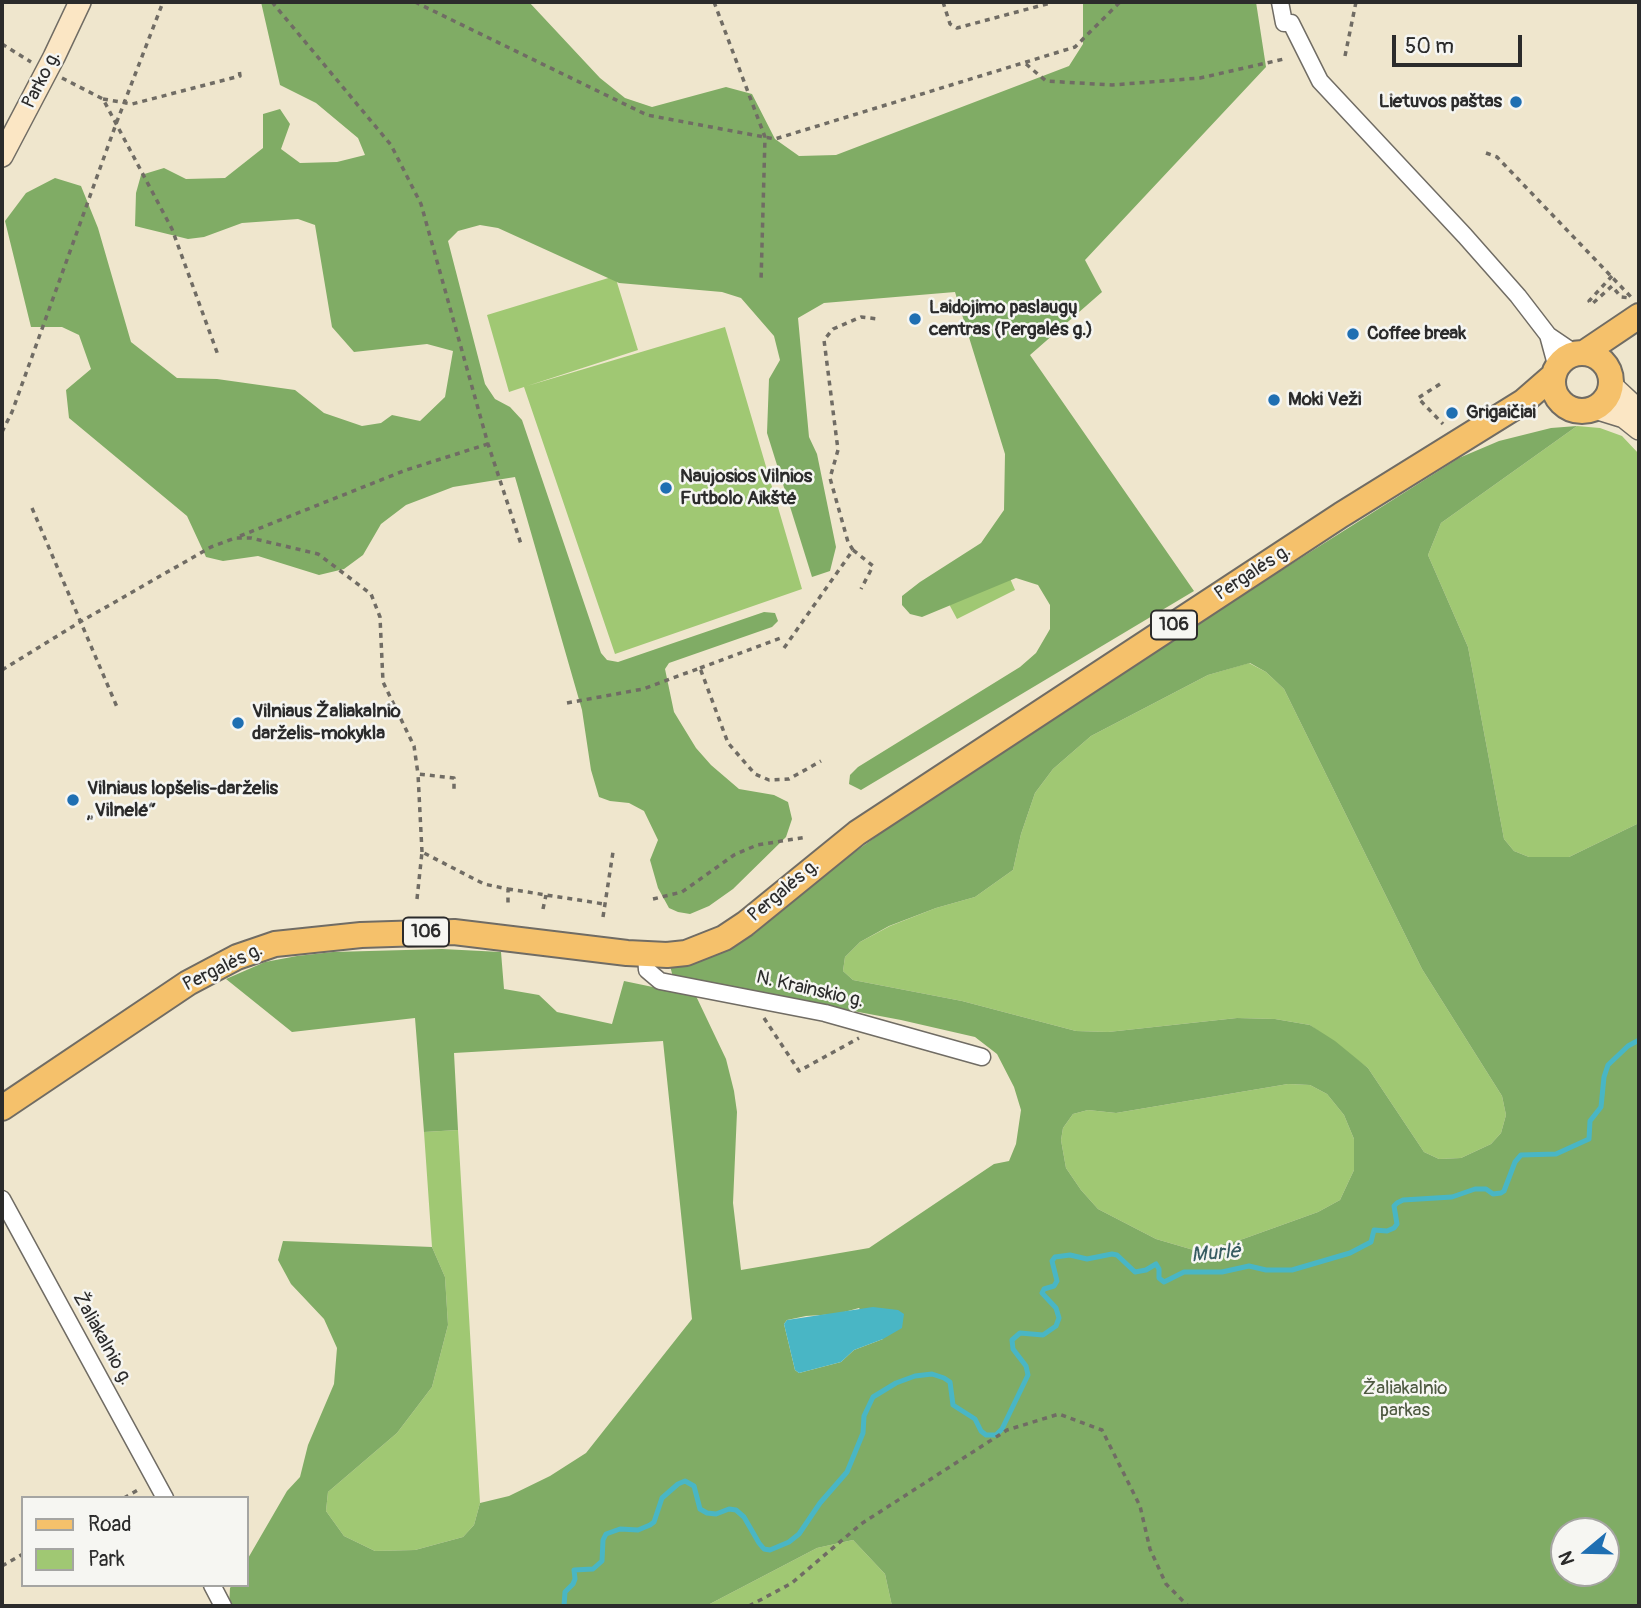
<!DOCTYPE html>
<meta charset="utf-8">
<style>
body{margin:0}
#map{position:relative;width:1641px;height:1608px;overflow:hidden;background:#efe6cd;font-family:Pangolin,sans-serif}
canvas{display:block}
.frame{position:absolute;inset:0;border:4px solid #2b2b2b;pointer-events:none}
.legend{position:absolute;left:21px;top:1496px;width:228px;height:91px;box-sizing:border-box;background:#f6f6f2;border:2px solid #a5a5a2;margin:0;padding:9px 12px;list-style:none;font-size:21px;color:#2b2b2b}
.legend li{display:flex;align-items:center;gap:14px;height:35px}
.legend b{width:35px;border:2px solid #a5a5a2}
.north{position:absolute;left:1550px;top:1517px;width:70px;height:70px;box-sizing:border-box;background:#f6f6f2;border:2px solid #a5a5a2;border-radius:50%;rotate:251deg;font-size:19px;font-weight:700;line-height:28px;text-align:center;color:#2b2b2b}
.north::after{content:'';display:block;margin:auto;width:24px;height:32px;background:#1f6fb2;clip-path:polygon(50% 0,100% 100%,50% 72%,0 100%)}
.scale{position:absolute;left:1392px;top:35px;width:130px;height:32px;box-sizing:border-box;border:4px solid #2b2b2b;border-top:0;padding-left:9px;font-size:21px;line-height:24px;white-space:nowrap;color:#2b2b2b;-webkit-text-stroke:5px #f6f6f2;paint-order:stroke}
</style>
<div id="map">
<canvas width="1641" height="1608"></canvas>
<div class="frame"></div>
<ul class="legend">
<li><b style="height:9px;background:#f5c16b"></b>Road</li>
<li><b style="height:19px;background:#a0c873"></b>Park</li>
</ul>
<div class="north">N</div>
<div class="scale">50 m</div>
</div>
<script>
const g = document.querySelector('canvas').getContext('2d');
g.lineJoin = 'round';
function fill(path, color) {
  g.fillStyle = color;
  g.fill(path, 'evenodd');
}
function poly(rows) {
  const path = new Path2D();
  for (const r of rows) {
    if (r.length === 3) {
      path.moveTo(r[0] + r[2], r[1]);
      path.arc(r[0], r[1], r[2], 0, 2 * Math.PI);
      continue;
    }
    path.moveTo(r[0], r[1]);
    for (let i = 2; i < r.length; i += 2) path.lineTo(r[i], r[i + 1]);
  }
  return path;
}
function strokePath(path, color, width, dash) {
  g.strokeStyle = color;
  g.lineWidth = width;
  g.lineCap = dash ? 'butt' : 'round';
  g.setLineDash(dash || []);
  g.stroke(path);
}
function write(font, color, halo, rows, align = 'center') {
  g.font = font + ' Pangolin,sans-serif';
  g.lineWidth = 5;
  g.setLineDash([]);
  g.textBaseline = 'middle';
  g.strokeStyle = halo;
  g.fillStyle = color;
  for (const [text, x, y, turn = 0] of rows) {
    g.save();
    g.translate(x, y);
    g.rotate((+turn || 0) * Math.PI / 180);
    g.textAlign = isNaN(turn) ? turn : align;
    if (halo) g.strokeText(text, 0, 0);
    g.fillText(text, 0, 0);
    g.restore();
  }
}
const green = poly([
 [615,276,638,350,527,386,725,327,802,589,615,654,524,387,509,392,487,315],
 [1577,426,1600,428,1622,436,1639,454,1639,823,1569,857,1529,857,1514,851,1504,839,1468,647,1428,555,1441,523],
 [996,546,1015,590,957,619,935,578],
 [1249,663,1266,672,1284,689,1422,969,1502,1096,1506,1115,1501,1133,1491,1144,1461,1158,1439,1159,1424,1152,1368,1068,1310,1025,1275,1019,1237,1018,1108,1032,1076,1031,962,1001,853,980,843,971,845,957,860,942,890,926,936,908,975,897,1013,870,1021,834,1035,793,1053,769,1091,736,1208,675],
 [1288,1084,1310,1085,1327,1094,1344,1115,1354,1139,1354,1170,1340,1200,1318,1212,1243,1239,1197,1251,1156,1239,1098,1209,1081,1190,1066,1168,1061,1140,1063,1128,1073,1114,1088,1110,1116,1113],
 [458,1130,480,1503,474,1525,463,1537,415,1550,375,1551,344,1536,326,1511,328,1492,397,1433,432,1387,448,1325,445,1277,432,1247,424,1132],
 [853,1540,885,1574,892,1606,706,1606,817,1548]
]);
const forest = poly([
 [261,2,529,2,600,78,625,98,652,107,726,87,752,94,775,139,799,156,836,155,1069,66,1083,44,1083,2,1256,2,1266,67,1085,260,1102,292,1030,355,1194,591,861,790,849,784,850,775,858,767,1020,667,1036,653,1050,629,1050,605,1038,585,1016,578,922,617,910,614,902,605,902,596,920,582,981,543,1004,510,1005,454,955,292,824,303,798,318,809,437,817,454,836,547,830,571,812,577,767,433,769,379,780,360,774,336,741,298,722,292,619,283,498,228,480,225,458,231,448,241,485,384,495,399,510,407,522,420,601,653,607,660,618,662,764,612,775,613,778,621,772,627,669,663,665,669,674,712,696,748,711,765,739,789,774,795,788,802,792,819,786,837,733,889,709,906,690,914,678,912,669,908,658,888,650,860,658,840,644,811,629,803,610,801,599,797,591,770,582,710,515,477,453,487,406,505,381,524,363,555,344,569,319,575,258,556,223,561,206,557,187,516,69,418,66,390,91,369,79,335,62,327,31,327,5,221,26,193,55,178,81,186,98,228,131,342,177,378,217,379,295,390,324,413,362,426,381,423,392,415,420,421,445,397,453,351,427,344,354,352,332,327,315,225,298,219,242,223,204,237,188,239,135,226,136,193,141,175,164,168,186,179,225,178,263,148,263,114,280,109,290,124,281,149,300,163,337,162,365,155,358,138,316,103,280,85],
 [1577,426,1441,523,1428,555,1468,647,1504,839,1514,851,1529,857,1569,857,1639,823,1639,1606,892,1606,885,1574,853,1540,817,1548,706,1606,229,1606,230,1588,232,1585,247,1585,247,1560,287,1491,300,1477,308,1445,334,1384,337,1348,324,1319,291,1284,278,1260,283,1241,432,1247,445,1277,448,1325,432,1387,397,1433,328,1492,326,1511,344,1536,375,1551,415,1550,463,1537,474,1525,480,1503,509,1496,550,1476,586,1453,692,1319,663,1041,454,1053,458,1130,424,1132,415,1018,292,1032,226,979,265,962,297,956,333,952,442,949,501,952,504,989,539,995,557,1012,612,1024,624,981,696,996,726,1059,734,1091,737,1112,733,1203,741,1270,869,1248,994,1164,1009,1161,1016,1144,1021,1110,1014,1087,997,1054,975,1037,901,1020,673,977,670,966,714,956,753,935,823,875,924,802,1239,597,1459,458,1499,441,1551,428],
 [1250,663,1266,672,1284,689,1422,969,1502,1096,1506,1115,1501,1133,1491,1144,1461,1158,1439,1159,1424,1152,1368,1068,1335,1041,1310,1025,1275,1019,1237,1018,1108,1032,1076,1031,962,1001,853,980,843,971,845,957,860,942,889,926,936,908,975,897,1013,870,1021,834,1035,793,1053,769,1091,736,1208,675],
 [1288,1084,1310,1085,1327,1094,1344,1115,1354,1139,1354,1170,1340,1200,1318,1212,1243,1239,1197,1251,1156,1239,1098,1209,1081,1190,1066,1168,1061,1140,1063,1128,1073,1114,1088,1110,1116,1113],
 [859,1308,883,1339,854,1350,841,1362,799,1373,795,1370,784,1324,787,1320,806,1316,837,1314],
 [1564,1531,1606,1531,1606,1573,1564,1573]
]);
const water = poly([
 [873,1307,898,1310,904,1314,902,1328,883,1339,854,1350,841,1362,799,1373,795,1370,784,1324,787,1320]
]);
const stream = poly([
 [564,1606,565,1592,573,1584,575,1579,574,1570,593,1569,602,1561,603,1540,606,1534,620,1529,638,1530,650,1525,654,1522,662,1498,678,1484,685,1481,694,1486,700,1509,707,1513,716,1514,729,1509,736,1510,744,1517,759,1543,764,1549,770,1550,789,1542,799,1534,820,1503,847,1472,863,1433,864,1416,873,1397,896,1383,915,1376,932,1374,944,1378,950,1382,953,1405,975,1419,981,1431,986,1435,996,1435,1002,1429,1028,1375,1026,1366,1013,1349,1012,1340,1020,1333,1043,1335,1056,1326,1059,1318,1056,1308,1042,1293,1044,1289,1054,1286,1057,1281,1052,1261,1055,1257,1070,1255,1087,1259,1112,1254,1117,1255,1135,1272,1146,1270,1156,1264,1159,1269,1159,1278,1164,1282,1184,1272,1222,1272,1249,1266,1266,1270,1292,1270,1350,1253,1371,1242,1374,1230,1387,1231,1394,1228,1397,1224,1394,1206,1397,1203,1403,1200,1452,1197,1475,1189,1486,1189,1493,1194,1501,1193,1504,1191,1515,1162,1521,1155,1556,1154,1589,1139,1590,1121,1601,1107,1604,1077,1608,1065,1628,1046,1639,1040]
]);
const path = poly([
 [272,2,391,145,421,204,488,444,522,547],
 [415,2,647,115,775,139,1075,47,1120,2],
 [714,2,765,137,761,282],
 [943,2,950,24,957,28,1054,2],
 [2,44,31,62],
 [1345,56,1356,2],
 [1026,64,1046,81,1112,85,1200,78,1284,59],
 [62,78,103,99,172,229,218,355],
 [103,99,132,104,240,76,239,69],
 [1486,153,1497,157,1631,297],
 [1612,276,1589,301,1592,304,1612,286,1621,297,1630,298],
 [1440,384,1418,398,1443,424],
 [2,432,12,412,116,124,163,2],
 [32,508,117,707],
 [240,536,406,470,488,444],
 [853,550,848,542,830,478,838,450,824,340,833,329,861,317,878,319],
 [784,648,853,550,873,566,861,589],
 [700,668,781,638],
 [2,670,80,622,211,547,235,538,251,538,318,554,371,594,380,617,383,682,414,746,418,774],
 [567,703,643,689,700,668,728,743,755,774,769,780,789,779,821,761],
 [422,852,418,774,454,778,454,789],
 [508,889,604,904],
 [417,899,422,852,484,884,508,889,508,905],
 [653,899,682,892,734,855,757,845,807,837],
 [543,909,546,895],
 [603,917,613,852],
 [764,1018,799,1071,859,1038],
 [124,1498,141,1488],
 [2,1566,23,1554],
 [749,1606,792,1583,861,1524,1007,1430,1059,1414,1102,1430,1140,1506,1150,1549,1166,1584,1188,1606]
]);
const street = poly([
 [1280,2,1284,23,1291,23,1320,81,1465,236,1518,296,1548,335,1576,354],
 [1548,335,1557,368],
 [646,954,647,970,660,981,825,1013,982,1057],
 [2,1199,165,1498],
 [212,1585,223,1606]
]);
const secondary = poly([
 [2,156,54,57,80,2],
 [1610,384,1639,411],
 [1595,408,1624,417,1639,429]
]);
const primary = poly([
 [1584,353,1639,316],
 [1582,382,29],
 [2,1108,188,983,237,957,275,944,361,935,454,932,627,953,667,955,686,953,724,938,745,924,857,833,1341,515,1523,402,1554,375]
]);
const markers = [
 [1516,102,7,"#1f6fb2"],
 [915,319,7,"#1f6fb2"],
 [1353,334,7,"#1f6fb2"],
 [1274,400,7,"#1f6fb2"],
 [1452,413,7,"#1f6fb2"],
 [666,488,7,"#1f6fb2"],
 [238,723,7,"#1f6fb2"],
 [73,800,7,"#1f6fb2"]
];
const shields = [
 [1174,625,46],
 [426,932,46]
];
const shieldNames = [
 ["106",1174,625],
 ["106",426,932]
];
const streetNames = [
 ["Parko g.",42,80,-63],
 ["Pergalės g.",1253,573,-33],
 ["Pergalės g.",784,891,-40],
 ["Pergalės g.",223,968,-26],
 ["N. Krainskio g.",810,990,13],
 ["Žaliakalnio g.",102,1339,61]
];
const poiNames = [
 ["Lietuvos paštas",1502,102,"right"],
 ["Laidojimo paslaugų",929,308],
 ["centras (Pergalės g.)",929,330],
 ["Coffee break",1367,334],
 ["Moki Veži",1288,400],
 ["Grigaičiai",1466,413],
 ["Naujosios Vilnios",680,477],
 ["Futbolo Aikštė",680,499],
 ["Vilniaus Žaliakalnio",252,712],
 ["darželis-mokykla",252,734],
 ["Vilniaus lopšelis-darželis",87,789],
 ["„Vilnelė“",87,811]
];
const parkNames = [
 ["Žaliakalnio",1405,1389],
 ["parkas",1405,1411]
];
const waterNames = [
 ["Murlė",1216,1254,-5]
];
fill(green, '#a0c873');
fill(forest, '#80ac65');
fill(water, '#49b6c5');
strokePath(stream, '#49b6c5', 5);
strokePath(street, '#706c64', 19);
strokePath(secondary, '#706c64', 24);
strokePath(primary, '#706c64', 28);
strokePath(path, '#706c64', 3.5, [5, 5]);
strokePath(street, '#fff', 16);
strokePath(secondary, '#fbe6c4', 21);
strokePath(primary, '#f5c16b', 24);
for (const [x, y, r, color] of markers) {
  const dot = new Path2D();
  dot.arc(x, y, r, 0, 2 * Math.PI);
  g.fillStyle = color;
  g.fill(dot);
  strokePath(dot, '#f6f6f2', 2.5);
}
for (const [x, y, w] of shields) {
  const box = new Path2D();
  box.roundRect(x - w / 2, y - 14.5, w, 29, 5);
  g.fillStyle = '#f6f6f2';
  g.fill(box);
  strokePath(box, '#2b2b2b', 2);
}
write('bold 18px', '#2b2b2b', null, shieldNames);
write('19px', '#2b2b2b', '#f6f6f2', streetNames);
write('bold 19px', '#2b2b2b', '#f6f6f2', poiNames, 'left');
write('19px', '#4e5a41', '#f6f6f2', parkNames);
write('italic 21px', '#365c61', '#f6f6f2', waterNames);
</script>
